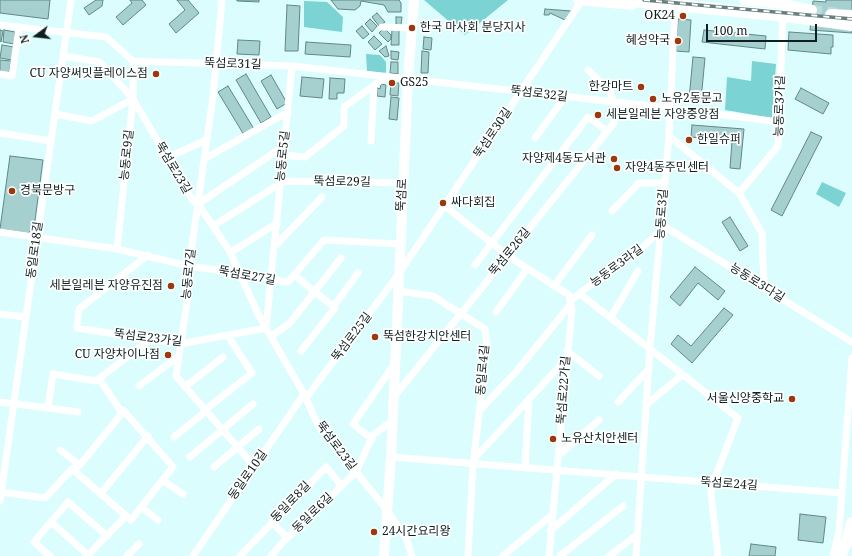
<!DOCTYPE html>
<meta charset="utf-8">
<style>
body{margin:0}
#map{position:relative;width:852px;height:556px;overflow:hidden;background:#dbfdfd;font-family:"Noto Serif",serif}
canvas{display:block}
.north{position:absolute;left:16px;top:16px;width:40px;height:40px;-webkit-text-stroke:3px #fff;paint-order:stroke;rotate:255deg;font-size:11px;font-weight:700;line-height:16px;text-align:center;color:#0f1f1f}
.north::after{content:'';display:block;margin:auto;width:14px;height:18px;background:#0f1f1f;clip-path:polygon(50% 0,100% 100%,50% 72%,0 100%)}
.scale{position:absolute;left:706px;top:24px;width:111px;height:18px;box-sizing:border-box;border:2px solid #0f1f1f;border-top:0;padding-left:5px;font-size:12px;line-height:14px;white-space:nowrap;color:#0f1f1f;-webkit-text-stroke:3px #fff;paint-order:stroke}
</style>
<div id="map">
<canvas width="852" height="556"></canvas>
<div class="north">N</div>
<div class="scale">100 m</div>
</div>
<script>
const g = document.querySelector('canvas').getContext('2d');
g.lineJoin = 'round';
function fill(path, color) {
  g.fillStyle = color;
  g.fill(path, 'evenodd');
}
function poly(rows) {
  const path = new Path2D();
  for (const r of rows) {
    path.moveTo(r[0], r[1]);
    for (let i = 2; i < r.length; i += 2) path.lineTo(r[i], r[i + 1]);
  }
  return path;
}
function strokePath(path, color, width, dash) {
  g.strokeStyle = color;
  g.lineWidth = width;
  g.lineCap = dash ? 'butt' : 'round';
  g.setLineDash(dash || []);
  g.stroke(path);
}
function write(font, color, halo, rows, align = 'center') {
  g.font = font + ' "Noto Serif","Noto Sans KR",serif';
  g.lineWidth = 3.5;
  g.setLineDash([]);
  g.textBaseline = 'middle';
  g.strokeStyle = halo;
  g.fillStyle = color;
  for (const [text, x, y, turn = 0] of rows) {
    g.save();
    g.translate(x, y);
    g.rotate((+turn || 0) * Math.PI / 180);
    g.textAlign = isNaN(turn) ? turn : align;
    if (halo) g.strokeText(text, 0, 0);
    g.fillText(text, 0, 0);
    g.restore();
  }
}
const green = poly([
 [424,0,508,0,465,35],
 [304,1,327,2,343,17,342,32,304,27],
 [366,54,380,55,386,62,386,74,367,71],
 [752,61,776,64,772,118,725,110,727,77,751,81],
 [822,182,846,193,839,207,816,194]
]);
const building = poly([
 [0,0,50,0,48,19,0,13,0,0],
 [96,0,103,0,102,6,89,15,84,8,96,0],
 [130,0,142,0,146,5,123,25,116,17,132,3,130,0],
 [177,0,188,0,199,13,176,33,169,24,185,10,177,0],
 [237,0,259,0,259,2,237,1,237,0],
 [331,0,399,0,401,3,401,12,388,12,384,5,361,1,360,6,355,10,338,9,331,0],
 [826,0,852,0,852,33,810,30,813,1,826,2,826,0],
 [287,5,300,6,298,51,285,51,287,5],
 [545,9,571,11,565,20,550,13,549,15,544,15,545,9],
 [377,13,385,22,379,26,372,17,377,13],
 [396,17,402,17,401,25,396,24,396,17],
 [370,19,377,26,372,32,365,24,370,19],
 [678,19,691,20,689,52,676,51,678,19],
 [362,26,369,34,363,39,356,31,362,26],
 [384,28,391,35,391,39,388,42,379,33,384,28],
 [0,30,3,31,1,42,0,41,0,30],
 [4,30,15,32,14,44,3,42,4,30],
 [392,30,399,30,399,45,391,45,392,30],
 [704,30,766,36,765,49,702,42,704,30],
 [789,32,833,35,833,47,831,47,831,54,788,50,789,32],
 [374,36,382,44,375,50,368,42,374,36],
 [424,37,432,38,431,50,423,49,424,37],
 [238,40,260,41,259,55,237,54,238,40],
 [306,42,351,45,350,57,305,54,306,42],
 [2,45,14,47,12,60,0,58,2,45],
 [386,46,389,56,385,57,379,51,386,46],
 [391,51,399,52,398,60,391,59,391,51],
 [422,51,429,52,428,73,421,73,422,51],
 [693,57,705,58,701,100,689,99,693,57],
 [0,60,11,61,9,73,0,72,0,60],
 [391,62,398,62,398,74,390,73,391,62],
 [246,74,271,117,261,123,236,80,246,74],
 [271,75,287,103,277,109,261,81,271,75],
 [302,77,324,79,322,98,300,96,302,77],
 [330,78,345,79,344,93,337,93,337,99,329,99,330,78],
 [391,83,399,83,398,96,390,95,391,83],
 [381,84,386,85,385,97,377,96,377,88,380,89,381,84],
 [228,86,254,129,244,135,218,92,228,86],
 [801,88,829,103,823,114,795,99,801,88],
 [391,97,399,98,397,120,389,119,391,97],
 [692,125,744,129,740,169,730,168,732,141,691,137,692,125],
 [811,132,822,137,782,216,771,210,811,132],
 [10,156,43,160,34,228,28,233,0,229,10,156],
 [730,217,748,246,740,251,722,222,730,217],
 [695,267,725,291,718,300,698,283,680,306,670,297,695,267],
 [724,308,733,315,692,363,671,344,678,335,691,346,724,308],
 [800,514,826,517,823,543,798,540,800,514],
 [751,544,776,547,775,556,749,556,751,544]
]);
const secondaryTunnel = poly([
 [812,10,840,13]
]);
const minor = poly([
 [222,0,213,97,189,266,187,302,176,376,254,466],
 [0,25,106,37,133,61,292,66,670,108,779,122],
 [382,27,412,28],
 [63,56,100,62,133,99,193,201,198,204,229,250,259,316,304,394,318,425,386,509,406,538,412,556],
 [0,74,12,76,19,27],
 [55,114,92,121,133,99],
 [0,133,51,141],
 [669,136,739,193],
 [535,138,565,97],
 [371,141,374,86],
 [283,155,305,157,344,126,344,107,387,76],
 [167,158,206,140],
 [204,159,288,112],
 [281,181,403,183],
 [198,204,284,146],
 [445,206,508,256,569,295,572,309,549,556],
 [612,211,639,183,665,183],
 [662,225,852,342],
 [213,226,281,183],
 [0,232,117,249,189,266,263,277,284,282,288,282,324,240,400,244],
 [274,247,322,197],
 [117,249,133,99,133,61],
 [230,253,277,223],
 [148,255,79,309,77,328,180,344,266,328,292,66],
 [475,265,588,117,607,131],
 [294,275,335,308,301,351],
 [554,286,592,235],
 [764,286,762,233,739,193,778,146,783,13],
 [398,291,433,296,485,329,487,345,473,465,468,556],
 [580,294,738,418,713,483,711,493,718,556],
 [570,301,598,279,644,246,661,230],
 [333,307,358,273],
 [496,312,527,269],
 [0,314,25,317],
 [611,317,638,271],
 [271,336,289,324,341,258],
 [567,351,599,376],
 [139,386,179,356],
 [185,387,223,357],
 [394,397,614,123,613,101,610,91,588,70],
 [306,398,398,275,582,0],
 [0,402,48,408,53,374,96,381,149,340],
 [618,402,649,369],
 [646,405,682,375],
 [48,408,78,412],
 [205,410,252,373,228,336],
 [479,411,515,373,571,304],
 [174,437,206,411],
 [372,439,353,424,395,363],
 [60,450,80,465],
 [560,454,599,420],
 [190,457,253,404],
 [391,457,842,493],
 [474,459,567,358],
 [214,467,259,429],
 [525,468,529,399],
 [72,469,131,520,173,467,124,411],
 [162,480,183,494],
 [0,492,45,498,72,469,80,465,124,411,120,410,100,380],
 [101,493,148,436],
 [0,501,71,0],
 [141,507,158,520],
 [51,522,88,555],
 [272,522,287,538],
 [550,531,616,474],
 [50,556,34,542,68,502,107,536],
 [87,556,126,516],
 [127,556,139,544],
 [193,556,304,394],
 [240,556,326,467,342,486],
 [271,556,285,540,356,472,373,435,392,421],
 [503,556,552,515],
 [560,556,623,506],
 [609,556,638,534],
 [636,556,650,348,669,136,675,8],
 [833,556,839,531,852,358]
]);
const secondary = poly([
 [578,0,632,5],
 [744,0,784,4,812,10],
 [384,556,391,457,408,79,414,0]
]);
const trunk = poly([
 [623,0,786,16,852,25],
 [831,15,852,16],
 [840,556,847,541,852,523]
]);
const rail = poly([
 [644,0,852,19]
]);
const markers = [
 [683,16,4,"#9d380e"],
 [412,28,4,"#9d380e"],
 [678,41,4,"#9d380e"],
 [156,74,4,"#9d380e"],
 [392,83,4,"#9d380e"],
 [641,87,4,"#9d380e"],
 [653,99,4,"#9d380e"],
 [598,115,4,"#9d380e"],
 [689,140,4,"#9d380e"],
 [614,159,4,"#9d380e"],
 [617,168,4,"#9d380e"],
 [12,191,4,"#9d380e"],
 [443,203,4,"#9d380e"],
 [171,286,4,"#9d380e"],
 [375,337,4,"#9d380e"],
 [168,355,4,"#9d380e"],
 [792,399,4,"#9d380e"],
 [553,439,4,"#9d380e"],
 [374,532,4,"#9d380e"]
];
const poiNames = [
 ["OK24",675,16,"right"],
 ["한국 마사회 분당지사",420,28],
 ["혜성약국",670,41,"right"],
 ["CU 자양써밋플레이스점",148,74,"right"],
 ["GS25",400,83],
 ["한강마트",633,87,"right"],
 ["노유2동문고",661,99],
 ["세븐일레븐 자양중앙점",606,115],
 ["한일슈퍼",697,140],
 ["자양제4동도서관",606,159,"right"],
 ["자양4동주민센터",625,168],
 ["경북문방구",20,191],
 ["싸다회집",451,203],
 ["세븐일레븐 자양유진점",163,286,"right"],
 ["뚝섬한강치안센터",383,337],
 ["CU 자양차이나점",160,355,"right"],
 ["서울신양중학교",784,399,"right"],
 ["노유산치안센터",561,439],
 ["24시간요리왕",382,532]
];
const streetNames = [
 ["뚝섬로31길",233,64,2],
 ["뚝섬로32길",539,94,7],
 ["능동로3가길",780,106,-88],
 ["뚝섬로30길",493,133,-56],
 ["능동로9길",127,155,-84],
 ["능동로5길",283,156,-84],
 ["뚝섬로23길",173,168,59],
 ["뚝섬로29길",342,182,1],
 ["뚝섬로",402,195,-87],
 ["능동로3길",662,214,-86],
 ["동일로18길",35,250,-82],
 ["뚝섬로26길",510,252,-51],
 ["능동로3라길",617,266,-36],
 ["능동로7길",189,274,-84],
 ["뚝섬로27길",247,276,10],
 ["능동로3다길",757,283,32],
 ["뚝섬로25길",352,337,-53],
 ["뚝섬로23가길",148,338,7],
 ["동일로4길",483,370,-85],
 ["뚝섬로22가길",564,390,-86],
 ["뚝섬로23길",336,446,53],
 ["동일로10길",248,475,-55],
 ["뚝섬로24길",729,484,4],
 ["동일로8길",291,502,-46],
 ["동일로6길",313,513,-44]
];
fill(green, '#7bd3d3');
fill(building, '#a6d0cf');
strokePath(building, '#608887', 1);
strokePath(secondaryTunnel, '#bcdcdc', 10, [10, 5]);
strokePath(minor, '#fff', 7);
strokePath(secondary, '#fff', 10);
strokePath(trunk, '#fff', 12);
strokePath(rail, '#677f7f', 3.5);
strokePath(rail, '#fff', 2, [6]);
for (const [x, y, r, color] of markers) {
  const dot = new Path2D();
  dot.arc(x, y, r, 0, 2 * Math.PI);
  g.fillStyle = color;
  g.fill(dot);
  strokePath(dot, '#fff', 1.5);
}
write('12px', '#0f1f1f', '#fff', poiNames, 'left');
write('12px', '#0f1f1f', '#fff', streetNames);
</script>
